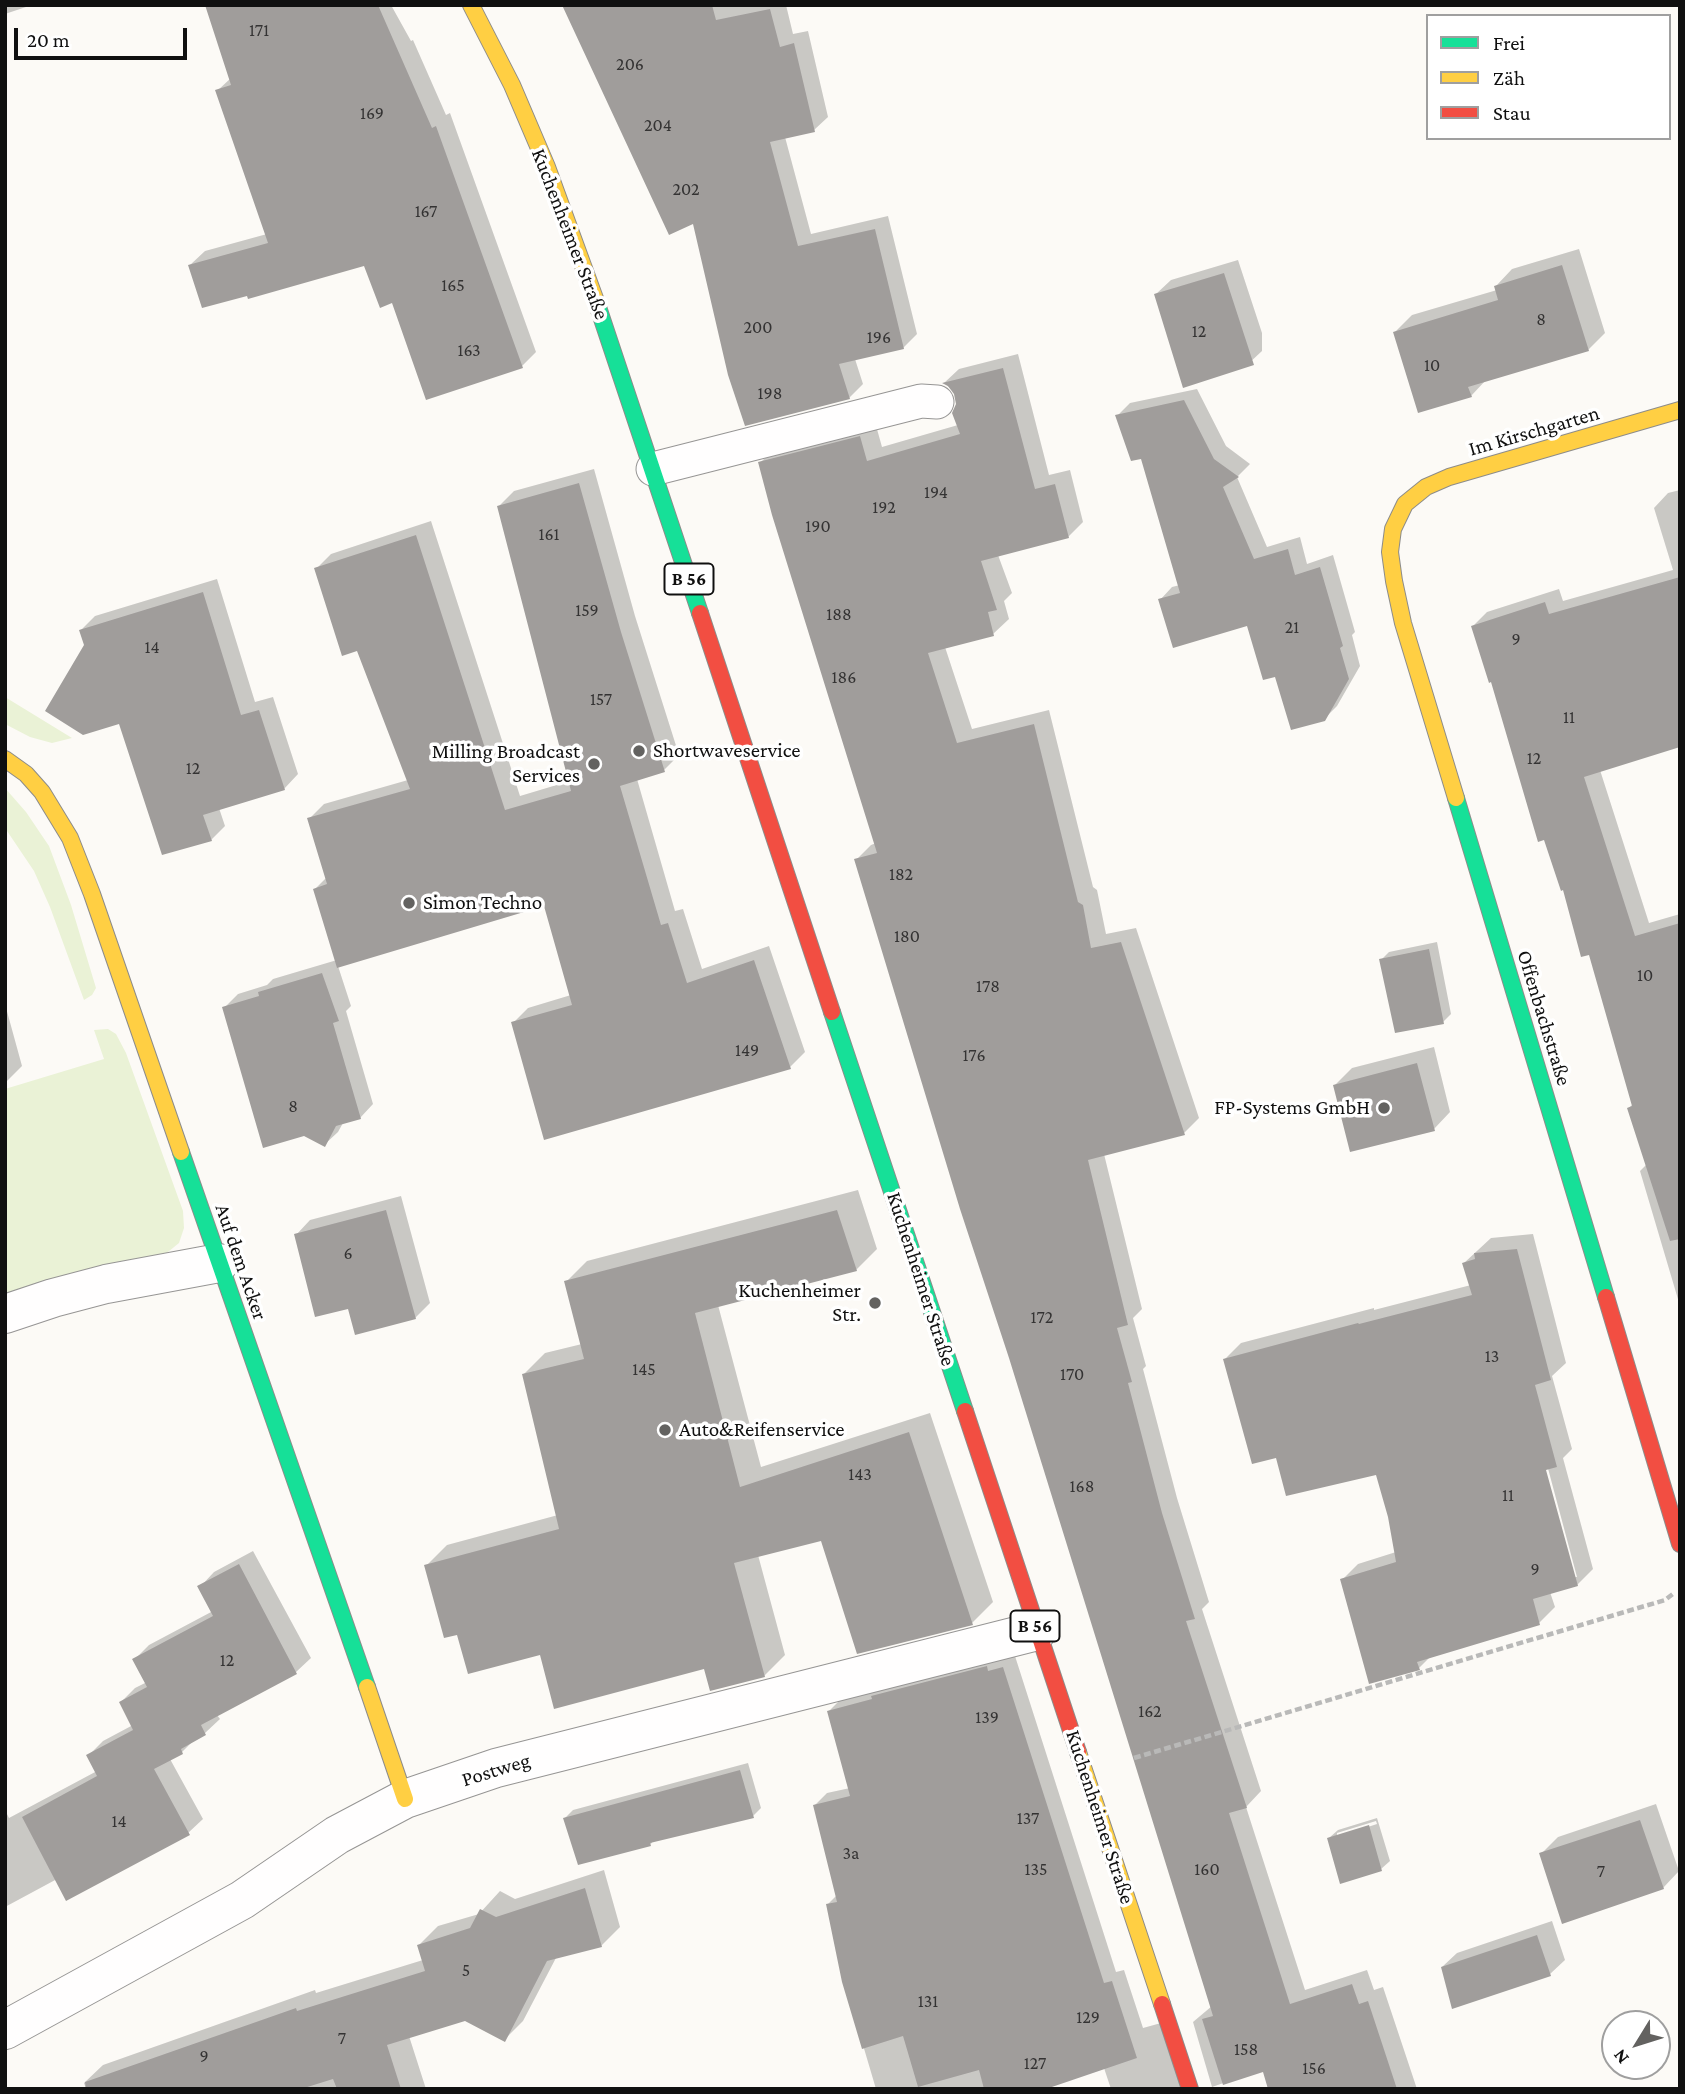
<!DOCTYPE html>
<meta charset="utf-8">
<style>
body{margin:0}
#map{position:relative;width:1685px;height:2094px;overflow:hidden;background:#fcfaf6;font-family:"Crimson Pro",serif}
canvas{display:block}
.frame{position:absolute;inset:0;border:7px solid #101010;pointer-events:none}
.legend{position:absolute;left:1426px;top:14px;width:245px;height:126px;box-sizing:border-box;background:#fff;border:2px solid #9f9f9f;margin:0;padding:9px 12px;list-style:none;font-size:21px;color:#101010}
.legend li{display:flex;align-items:center;gap:14px;height:35px}
.legend b{width:35px;border:2px solid #9f9f9f}
.north{position:absolute;left:1601px;top:2010px;width:70px;height:70px;box-sizing:border-box;background:#fff;border:2px solid #9f9f9f;border-radius:50%;rotate:232deg;font-size:19px;font-weight:700;line-height:28px;text-align:center;color:#101010}
.north::after{content:'';display:block;margin:auto;width:24px;height:32px;background:#636260;clip-path:polygon(50% 0,100% 100%,50% 72%,0 100%)}
.scale{position:absolute;left:14px;top:28px;width:173px;height:32px;box-sizing:border-box;border:4px solid #101010;border-top:0;padding-left:9px;font-size:21px;line-height:24px;white-space:nowrap;color:#101010;-webkit-text-stroke:5px #fff;paint-order:stroke}
</style>
<div id="map">
<canvas width="1685" height="2094"></canvas>
<div class="frame"></div>
<ul class="legend">
<li><b style="height:9px;background:#16e098"></b>Frei</li>
<li><b style="height:9px;background:#ffcf43"></b>Zäh</li>
<li><b style="height:9px;background:#f24e42"></b>Stau</li>
</ul>
<div class="north">N</div>
<div class="scale">20 m</div>
</div>
<script>
const g = document.querySelector('canvas').getContext('2d');
g.lineJoin = 'round';
function fill(path, color) {
  g.fillStyle = color;
  g.fill(path, 'evenodd');
}
function poly(rows) {
  const path = new Path2D();
  for (const r of rows) {
    path.moveTo(r[0], r[1]);
    for (let i = 2; i < r.length; i += 2) path.lineTo(r[i], r[i + 1]);
  }
  return path;
}
function strokePath(path, color, width, dash) {
  g.strokeStyle = color;
  g.lineWidth = width;
  g.lineCap = dash ? 'butt' : 'round';
  g.setLineDash(dash || []);
  g.stroke(path);
}
function write(font, color, halo, rows, align = 'center') {
  g.font = font + ' "Crimson Pro",serif';
  g.lineWidth = 7;
  g.setLineDash([]);
  g.textBaseline = 'middle';
  g.strokeStyle = halo;
  g.fillStyle = color;
  for (const [text, x, y, turn = 0] of rows) {
    g.save();
    g.translate(x, y);
    g.rotate((+turn || 0) * Math.PI / 180);
    g.textAlign = isNaN(turn) ? turn : align;
    if (halo) g.strokeText(text, 0, 0);
    g.fillText(text, 0, 0);
    g.restore();
  }
}
const green = poly([
 [5,697,72,738,52,743,30,737,5,724],
 [5,788,26,812,49,846,71,905,96,988,92,995,84,1000,50,907,34,871,5,828],
 [108,1029,116,1034,126,1053,183,1211,184,1228,179,1243,163,1256,5,1299,5,1089,104,1059,94,1030]
]);
const shadow = poly([
 [5,5,32,5,5,14],
 [207,5,391,5,411,41,413,40,446,115,450,113,536,352,522,366,393,301,365,263,190,265,205,251,267,234,217,91,231,78],
 [564,5,786,5,793,34,808,31,828,117,814,130,785,137,811,234,888,216,917,334,903,348,855,359,863,384,849,398,695,221],
 [1579,249,1605,333,1588,350,1486,380,1471,396,1395,332,1412,315,1497,290,1496,286,1512,269],
 [1238,260,1262,333,1262,351,1247,365,1156,294,1171,280],
 [1018,354,1049,475,1070,470,1083,522,1068,537,998,555,1012,593,1004,601,1009,619,993,634,945,647,972,729,1049,710,1093,887,1097,890,1106,934,1136,928,1199,1118,1184,1133,1104,1154,1142,1309,1133,1318,1146,1366,1143,1369,1177,1498,1209,1602,1202,1609,1261,1791,1246,1807,1305,1990,1367,1970,1374,1990,1383,1987,1417,2089,1270,2089,1264,2069,1212,2087,1193,2022,1212,2006,856,860,871,845,876,843,760,463,775,448,875,422,882,447,958,425,956,393,944,383,959,369],
 [1197,389,1226,446,1250,464,1237,477,1267,547,1300,537,1307,564,1333,555,1355,632,1352,635,1360,666,1337,706,1324,719,1276,675,1248,624,1160,600,1172,587,1180,585,1142,456,1117,416,1130,403],
 [594,469,635,616,679,755,664,770,637,779,675,911,683,909,702,969,769,946,805,1052,790,1067,513,1023,528,1008,571,995,545,904,338,966,351,1006,346,1011,373,1104,360,1118,343,1123,338,1132,324,1145,224,1008,238,994,267,985,273,979,337,960,315,889,327,877,309,819,324,804,408,780,358,648,316,569,331,554,431,521,520,796,570,781,499,506,514,491],
 [1680,490,1680,670,1600,770,1649,923,1680,914,1680,1306,1640,1171,1647,1164,1629,1108,1633,1104,1590,953,1564,888,1473,626,1487,612,1559,589,1563,601,1673,570,1654,508,1668,493],
 [217,579,255,702,273,697,298,774,284,789,219,808,225,826,211,840,120,722,81,630,95,616],
 [1437,942,1451,1014,1443,1022,1381,960,1389,952],
 [5,1004,22,1066,5,1083],
 [1434,1047,1450,1112,1434,1129,1335,1085,1352,1068],
 [858,1190,877,1249,856,1270,718,1305,761,1467,930,1413,993,1602,972,1623,822,1539,758,1555,785,1655,764,1676,705,1666,541,1653,458,1633,426,1566,447,1545,558,1515,524,1374,545,1353,582,1344,566,1282,587,1261],
 [401,1196,430,1303,415,1318,350,1307,296,1235,310,1220],
 [1533,1234,1566,1363,1552,1376,1572,1449,1563,1458,1593,1569,1577,1585,1550,1592,1555,1607,1539,1623,1432,1655,1419,1668,1342,1580,1358,1564,1396,1552,1389,1516,1377,1472,1277,1456,1225,1359,1241,1343,1374,1308,1374,1310,1471,1285,1464,1263,1491,1238],
 [1546,1461,1577,1577,1573,1577,1542,1462],
 [253,1551,311,1658,296,1672,217,1715,220,1719,205,1733,196,1738,182,1752,170,1759,203,1819,188,1833,57,1879,5,1907,5,1810,9,1818,97,1771,88,1756,103,1741,133,1725,121,1702,135,1688,147,1682,135,1659,149,1645,213,1611,200,1587,214,1572],
 [1015,1656,1116,1972,1124,1970,1143,2028,1161,2023,1184,2089,1111,2089,1104,2068,1027,2089,876,2089,844,1981,827,1905,837,1895,815,1805,827,1793,850,1788,829,1711,841,1699],
 [748,1763,761,1808,753,1816,654,1840,650,1845,565,1818,573,1810],
 [1656,1804,1679,1871,1663,1888,1541,1854,1558,1837],
 [1377,1818,1390,1861,1381,1869,1329,1838,1338,1830],
 [1376,1821,1377,1824,1337,1837,1337,1833],
 [604,1870,620,1927,601,1946,557,1956,523,2021,504,2040,432,2001,409,2036,426,2089,86,2089,84,2083,103,2065,315,1990,316,1993,423,1960,419,1945,438,1926,479,1914,500,1891,515,1899],
 [1552,1921,1565,1960,1550,1974,1442,1967,1457,1953]
]);
const building = poly([
 [205,5,378,5,432,128,436,126,523,368,426,400,392,303,380,308,364,266,248,299,247,296,202,308,188,265,268,243,215,90,231,85],
 [562,5,712,5,716,20,770,9,780,47,794,43,815,132,770,142,798,246,875,229,904,349,839,364,850,399,745,426,728,375,693,224,669,235],
 [1562,265,1589,351,1468,387,1472,397,1418,413,1393,332,1498,300,1494,286],
 [1224,273,1254,365,1183,388,1154,294],
 [1003,368,1035,489,1055,484,1069,538,981,561,997,610,988,612,994,636,928,653,957,743,1034,724,1078,902,1083,905,1091,948,1121,942,1185,1135,1088,1160,1128,1325,1117,1328,1132,1382,1128,1383,1162,1513,1195,1619,1186,1621,1247,1808,1229,1813,1290,2004,1352,1984,1359,2004,1368,2001,1397,2089,1268,2089,1263,2072,1223,2085,1202,2019,1213,2016,1009,1358,960,1209,854,859,877,853,772,515,758,462,860,436,867,461,960,434,952,413,956,404,954,394,948,386,942,383],
 [1184,400,1214,459,1239,477,1223,487,1254,559,1288,549,1295,575,1320,567,1343,646,1340,648,1349,679,1325,721,1291,730,1275,677,1263,680,1247,626,1173,648,1158,599,1180,593,1141,459,1131,461,1115,415],
 [579,483,621,632,665,772,620,786,661,925,668,923,687,983,754,960,791,1069,544,1140,511,1022,572,1005,544,906,337,968,313,889,327,884,307,818,410,789,357,651,342,656,314,568,416,535,505,810,571,791,497,506],
 [1680,577,1680,747,1584,777,1635,936,1680,923,1680,1239,1670,1241,1627,1108,1632,1106,1589,955,1581,957,1563,890,1561,891,1544,840,1538,842,1491,682,1489,683,1471,626,1545,602,1549,614],
 [203,592,241,715,259,710,285,790,203,815,212,841,162,855,119,724,83,735,45,711,84,645,79,630],
 [1429,949,1444,1024,1395,1033,1379,959],
 [322,973,339,1021,333,1023,361,1119,336,1126,325,1147,304,1136,263,1148,222,1007,259,996,258,992],
 [1417,1063,1435,1131,1350,1152,1333,1085],
 [386,1210,416,1319,355,1335,348,1309,315,1317,294,1234],
 [837,1210,857,1271,695,1313,740,1487,909,1432,973,1625,857,1654,821,1541,734,1563,765,1677,710,1691,704,1669,554,1709,540,1655,468,1674,457,1635,444,1638,424,1565,559,1529,522,1374,584,1359,564,1281],
 [1517,1249,1551,1380,1535,1385,1557,1467,1546,1470,1578,1586,1533,1599,1540,1625,1417,1662,1420,1670,1369,1684,1340,1579,1396,1562,1388,1517,1376,1475,1286,1496,1276,1458,1252,1464,1223,1359,1358,1323,1359,1324,1472,1295,1462,1263,1475,1259,1474,1253],
 [239,1564,297,1674,201,1725,206,1735,181,1749,183,1754,154,1769,190,1835,66,1901,22,1817,97,1776,86,1755,133,1730,119,1702,147,1687,132,1659,213,1616,197,1586],
 [987,1666,988,1671,1003,1667,1104,1983,1112,1981,1137,2058,1046,2089,984,2089,979,2070,918,2087,903,2036,862,2049,842,1982,826,1904,837,1902,813,1805,850,1796,827,1711,872,1699,871,1696],
 [740,1770,754,1818,650,1843,651,1846,578,1865,563,1818],
 [1640,1820,1664,1889,1562,1924,1539,1853],
 [1369,1825,1382,1871,1340,1884,1327,1838],
 [585,1888,602,1947,547,1961,505,2042,465,2021,387,2045,401,2089,337,2089,333,2079,301,2089,86,2089,85,2082,296,2008,297,2011,425,1971,417,1945,470,1928,480,1909,496,1917],
 [1537,1935,1551,1976,1452,2009,1441,1967]
]);
const path = poly([
 [1134,1758,1665,1600,1674,1593]
]);
const lane = poly([
 [653,469,921,401,937,402]
]);
const street = poly([
 [5,1314,53,1298,106,1284,219,1263],
 [5,2030,242,1900,337,1835,405,1799,496,1768,1037,1631]
]);
const fast = poly([
 [597,304,700,613],
 [1456,798,1606,1297],
 [832,1012,965,1411],
 [181,1152,367,1687]
]);
const slow = poly([
 [471,5,512,85,547,167,597,304],
 [5,759,26,774,42,792,70,838,92,894,181,1152],
 [1456,798,1403,623,1394,581,1390,552,1393,529,1405,504,1426,487,1449,477,1680,410],
 [367,1687,405,1799],
 [1078,1752,1162,2004]
]);
const jam = poly([
 [700,613,832,1012],
 [1606,1297,1680,1544],
 [965,1411,1078,1752],
 [1162,2004,1190,2089]
]);
const markers = [
 [639,751,7,"#636260"],
 [594,764,7,"#636260"],
 [409,903,7,"#636260"],
 [1384,1108,7,"#636260"],
 [875,1303,7,"#636260"],
 [665,1430,7,"#636260"]
];
const numberNames = [
 ["171",259,30],
 ["206",630,64],
 ["169",372,113],
 ["204",658,125],
 ["202",686,189],
 ["167",426,211],
 ["165",453,285],
 ["8",1541,319],
 ["200",758,327],
 ["12",1199,331],
 ["196",879,337],
 ["163",469,350],
 ["10",1432,365],
 ["198",770,393],
 ["194",936,492],
 ["192",884,507],
 ["190",818,526],
 ["161",549,534],
 ["159",587,610],
 ["188",839,614],
 ["21",1292,627],
 ["9",1516,639],
 ["14",152,647],
 ["186",844,677],
 ["157",601,699],
 ["11",1569,717],
 ["12",1534,758],
 ["12",193,768],
 ["182",901,874],
 ["180",907,936],
 ["10",1645,975],
 ["178",988,986],
 ["149",747,1050],
 ["176",974,1055],
 ["8",293,1106],
 ["6",348,1253],
 ["172",1042,1317],
 ["13",1492,1356],
 ["145",644,1369],
 ["170",1072,1374],
 ["143",860,1474],
 ["168",1082,1486],
 ["11",1508,1495],
 ["9",1535,1569],
 ["12",227,1660],
 ["162",1150,1711],
 ["139",987,1717],
 ["137",1028,1818],
 ["14",119,1821],
 ["3a",851,1853],
 ["135",1036,1869],
 ["160",1207,1869],
 ["7",1601,1871],
 ["5",466,1970],
 ["131",928,2001],
 ["129",1088,2017],
 ["7",342,2038],
 ["158",1246,2049],
 ["9",204,2056],
 ["127",1035,2063],
 ["156",1314,2068]
];
const shields = [
 [689,579,49],
 [1035,1626,49]
];
const shieldNames = [
 ["B 56",689,579],
 ["B 56",1035,1626]
];
const streetNames = [
 ["Kuchenheimer Straße",570,234,69],
 ["Im Kirschgarten",1534,431,-16],
 ["Offenbachstraße",1544,1018,73],
 ["Auf dem Acker",241,1262,71],
 ["Kuchenheimer Straße",921,1279,72],
 ["Postweg",496,1770,-17],
 ["Kuchenheimer Straße",1100,1817,72]
];
const poiNames = [
 ["Shortwaveservice",653,751],
 ["Milling Broadcast",580,752,"right"],
 ["Services",580,776,"right"],
 ["Simon Techno",423,903],
 ["FP-Systems GmbH",1370,1108,"right"],
 ["Kuchenheimer",861,1291,"right"],
 ["Str.",861,1315,"right"],
 ["Auto&Reifenservice",679,1430]
];
fill(green, '#eaf2d6');
fill(shadow, '#0003');
fill(building, '#a09d9b');
strokePath(lane, '#969594', 35);
strokePath(street, '#969594', 40);
strokePath(fast, '#8d8c8a', 18);
strokePath(slow, '#8d8c8a', 18);
strokePath(jam, '#8d8c8a', 18);
strokePath(path, '#b9b9b8', 4.5, [7, 3.5]);
strokePath(lane, '#fffefe', 33);
strokePath(street, '#fffefe', 38);
strokePath(fast, '#16e098', 16);
strokePath(slow, '#ffcf43', 16);
strokePath(jam, '#f24e42', 16);
for (const [x, y, r, color] of markers) {
  const dot = new Path2D();
  dot.arc(x, y, r, 0, 2 * Math.PI);
  g.fillStyle = color;
  g.fill(dot);
  strokePath(dot, '#fff', 2.5);
}
write('18px', '#343333', null, numberNames);
for (const [x, y, w] of shields) {
  const box = new Path2D();
  box.roundRect(x - w / 2, y - 15.5, w, 31, 5);
  g.fillStyle = '#fff';
  g.fill(box);
  strokePath(box, '#101010', 2);
}
write('bold 19px', '#101010', null, shieldNames);
write('21px', '#101010', '#fff', streetNames);
write('21px', '#101010', '#fff', poiNames, 'left');
</script>
